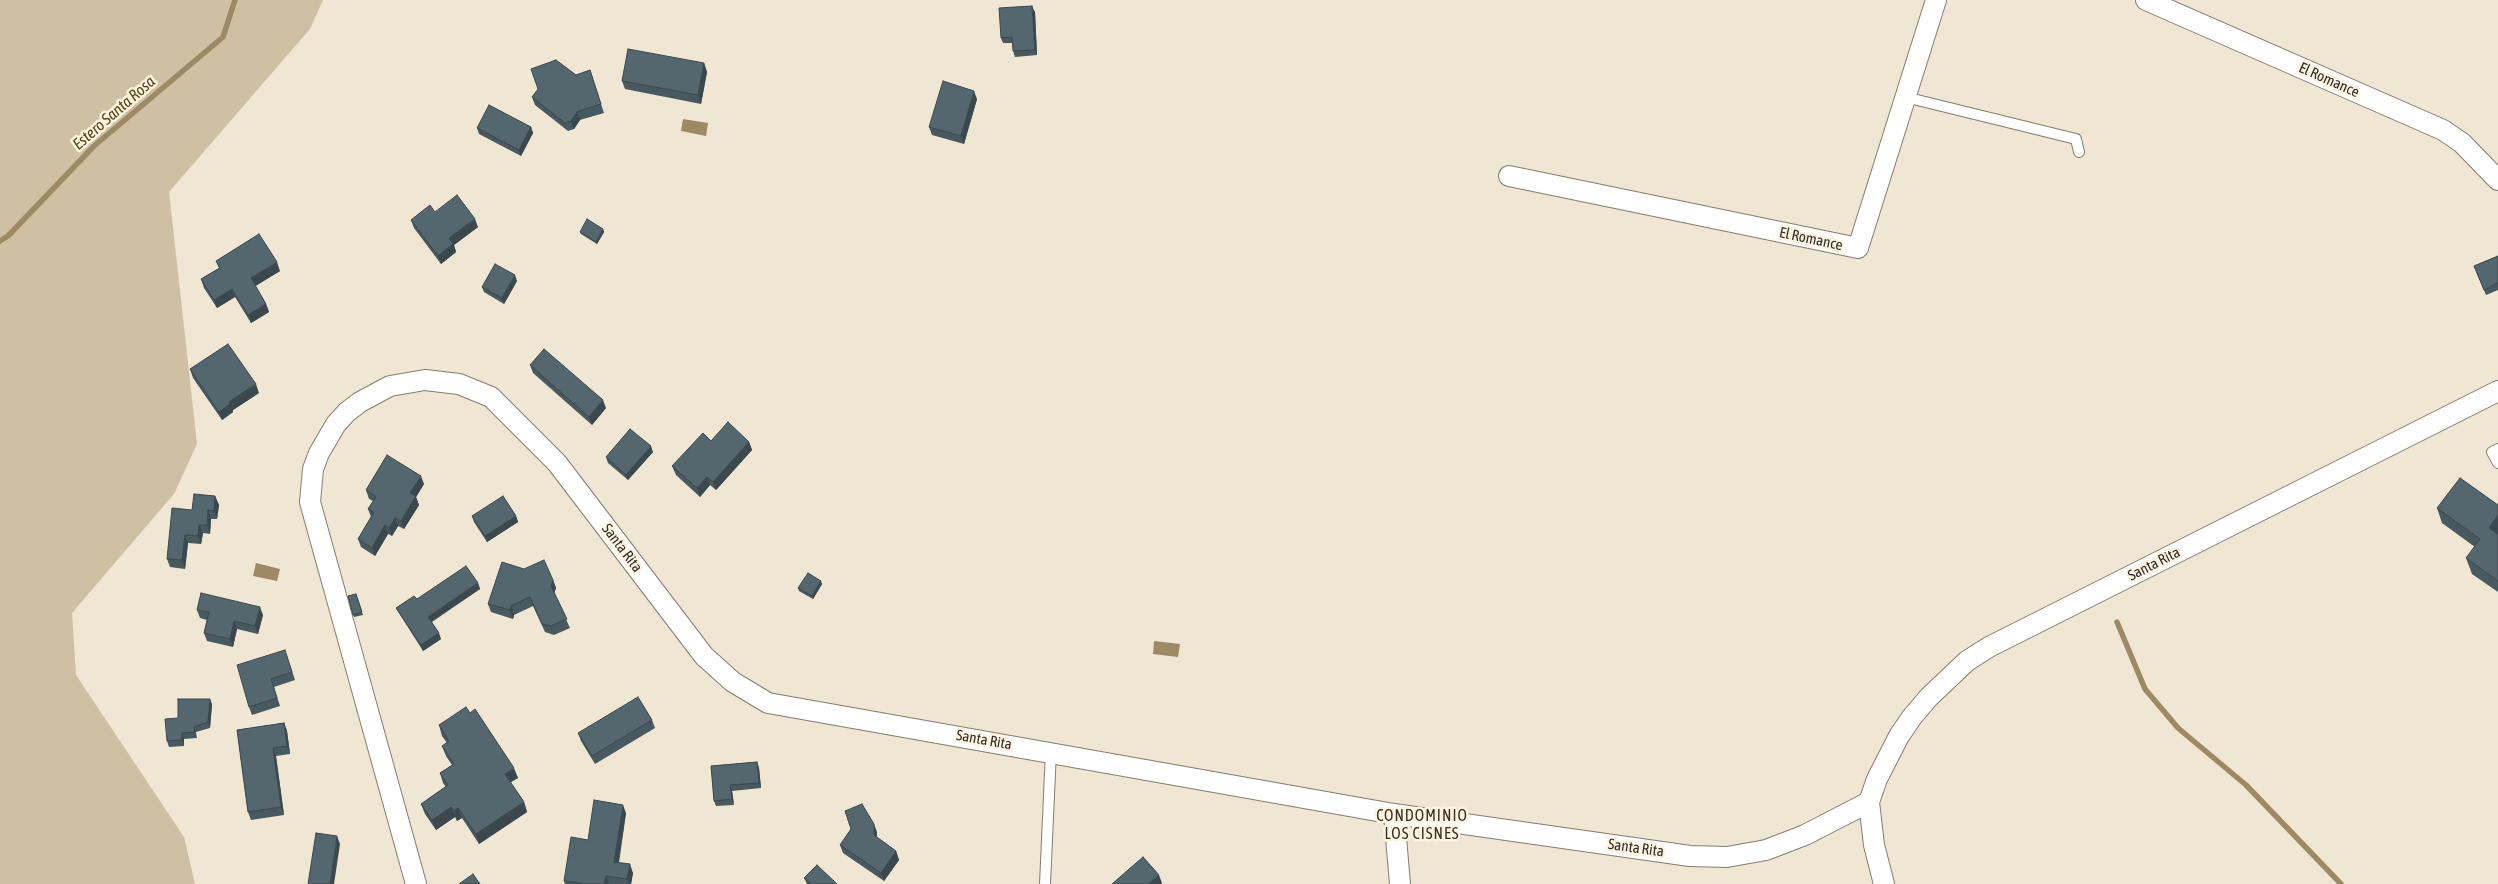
<!DOCTYPE html>
<style>
body{margin:0}
canvas{display:block;background:#efe6d4}
</style>
<canvas width="2498" height="884"></canvas>
<script>
const g = document.querySelector('canvas').getContext('2d');
g.lineJoin = 'round';
function fill(path, color) {
  g.fillStyle = color;
  g.fill(path, 'evenodd');
}
function poly(rows) {
  const path = new Path2D();
  for (const r of rows) {
    path.moveTo(r[0], r[1]);
    for (let i = 2; i < r.length; i += 2) path.lineTo(r[i], r[i + 1]);
  }
  return path;
}
function strokePath(path, color, width, dash) {
  g.strokeStyle = color;
  g.lineWidth = width;
  g.lineCap = dash ? 'butt' : 'round';
  g.setLineDash(dash || []);
  g.stroke(path);
}
function write(font, color, halo, rows, align = 'center') {
  g.font = font + ' "Asap Condensed",sans-serif';
  g.lineWidth = 5;
  g.setLineDash([]);
  g.textBaseline = 'middle';
  g.strokeStyle = halo;
  g.fillStyle = color;
  for (const [text, x, y, turn = 0] of rows) {
    g.save();
    g.translate(x, y);
    g.rotate((+turn || 0) * Math.PI / 180);
    g.textAlign = isNaN(turn) ? turn : align;
    if (halo) g.strokeText(text, 0, 0);
    g.fillText(text, 0, 0);
    g.restore();
  }
}
const green = poly([
 [0,0,323,0,310,29,169,192,197,444,174,494,72,613,76,675,184,837,195,884,0,884]
]);
const water = poly([
 [683,119,708,123,706,136,681,131],
 [256,563,280,569,277,581,253,576],
 [1154,641,1180,644,1178,657,1153,654]
]);
const stream = poly([
 [0,241,8,236,94,146,223,37,235,0],
 [2117,622,2145,689,2178,728,2246,785,2341,884]
]);
const lane = poly([
 [1905,97,2076,139,2079,152],
 [2498,449,2492,452,2498,463],
 [1045,884,1051,751]
]);
const street = poly([
 [2146,0,2443,130,2462,143,2498,180],
 [1509,176,1858,248,1936,0],
 [1394,814,1400,884],
 [416,884,310,502,313,469,319,453,336,424,347,412,360,402,390,386,425,380,459,384,491,397,557,463,704,656,733,682,768,703,1394,814,1690,856,1727,857,1766,850,1805,835,1869,802],
 [1884,884,1874,845,1869,802,1877,779,1899,736,1912,717,1929,697,1967,661,1989,647,2498,391]
]);
const wall = poly([
 [1035,12,1037,55,1015,57,1013,51,1013,43,1003,43,1001,38],
 [704,63,707,72,701,104,625,89,622,81],
 [590,70,604,113,580,120,574,129,568,131,535,105,532,97,576,75],
 [977,99,964,144,932,135,929,127],
 [531,127,533,133,521,156,479,134,477,128],
 [435,212,478,227,454,245,456,252,441,264,414,228,411,220],
 [603,229,604,232,597,244,581,234,580,232],
 [2498,256,2498,290,2486,295,2474,266],
 [216,261,280,271,255,286,266,304,269,312,251,323,235,297,217,308,204,288,201,279,219,268],
 [517,281,504,304,484,292,482,287],
 [530,365,606,408,592,425,533,373],
 [190,369,259,393,233,410,233,412,222,420,193,378],
 [711,441,749,442,752,450,716,490,710,485,700,497,676,475,672,466],
 [653,452,628,480,608,463,606,457],
 [424,484,416,497,419,505,404,529,398,526,392,536,388,534,375,556,361,547,358,539,371,517,368,509,373,501,369,499,366,490],
 [215,496,219,505,217,519,211,519,210,534,203,533,201,544,188,543,185,569,170,567,167,559,192,510],
 [2498,505,2498,592,2472,574,2466,558,2475,547,2442,523,2437,508],
 [472,516,516,516,518,522,487,542,474,522],
 [553,580,556,588,554,593,570,628,554,635,545,632,533,606,514,615,513,619,491,612,488,604],
 [478,583,480,589,432,622,441,639,423,651,399,613,396,608,417,599],
 [822,584,813,599,799,591,798,588],
 [356,594,363,615,354,617,348,596],
 [197,610,263,615,258,634,237,629,233,647,207,641,204,633,207,620,200,618],
 [285,650,295,680,274,687,280,706,252,715,249,707],
 [212,704,210,728,196,732,197,738,184,739,184,746,169,747,167,741,178,718],
 [652,720,655,728,595,764,581,741,578,733],
 [284,723,287,731,290,754,276,756,284,815,251,820,248,812,237,730],
 [439,725,518,778,510,782,524,802,527,812,479,844,462,818,457,821,455,817,436,830,425,814,421,804,446,787,443,783,440,773,452,765,446,756,442,746,447,743,442,736],
 [757,762,759,768,761,788,732,791,734,805,716,806,714,801,711,766],
 [626,813,619,863,633,873,631,884,565,884,564,881,588,840],
 [877,832,877,838,896,851,899,860,884,881,843,853,840,845],
 [804,878,837,884,807,884]
]);
const shadedWall = poly([
 [1032,6,1035,12,1037,55,1035,50],
 [704,63,707,72,701,104,698,95],
 [974,91,977,99,964,144,961,136],
 [577,112,580,120,574,129,571,121],
 [531,127,533,133,521,156,519,150],
 [475,219,478,227,454,245,456,252,441,264,438,256,449,238],
 [603,229,604,232,597,244,596,242],
 [277,262,280,271,254,287,251,278],
 [515,275,517,281,504,304,502,298],
 [232,289,235,297,217,308,214,300],
 [266,304,269,312,251,323,248,315],
 [256,384,259,393,233,410,233,412,222,420,219,412,229,402],
 [603,400,606,408,592,425,589,417],
 [749,442,752,450,716,490,713,482],
 [651,446,653,452,628,480,626,475],
 [421,476,424,484,416,497,419,505,404,529,401,521,410,493],
 [707,477,710,485,700,497,697,488],
 [215,496,219,505,217,519,214,511],
 [208,510,211,519,210,534,207,525],
 [2498,515,2498,538,2489,528],
 [516,516,518,522,487,542,485,536],
 [395,518,398,526,392,536,389,528],
 [199,525,203,533,201,544,198,536],
 [385,525,388,534,375,556,372,548],
 [185,535,188,543,185,569,182,560],
 [553,580,556,588,554,594,551,586],
 [821,581,822,584,813,599,812,596],
 [478,583,480,589,430,622,428,617],
 [511,606,514,615,513,619,510,610],
 [260,607,263,615,258,634,255,626],
 [234,621,237,629,233,647,230,639],
 [439,633,441,639,423,651,421,645],
 [210,699,212,704,210,728,208,722],
 [284,723,287,731,290,754,287,746],
 [182,733,184,739,184,746,182,740],
 [273,748,276,756,284,815,281,807],
 [757,762,759,768,761,788,759,783],
 [514,768,518,778,508,784,505,774],
 [730,785,732,791,734,805,732,799],
 [524,802,527,812,479,844,476,834],
 [623,805,626,813,617,871,614,862],
 [451,807,455,817,436,830,432,820],
 [458,808,462,818,457,821,454,811],
 [874,824,877,832,877,844,874,835],
 [337,836,340,844,334,884,330,884],
 [896,851,899,860,884,881,881,873],
 [630,864,633,873,631,884,629,884,627,879],
 [1159,875,1162,883,1161,884,1148,884],
 [606,876,609,884,604,884]
]);
const building = poly([
 [1032,6,1035,50,1013,51,1012,37,1001,38,999,8,1032,6],
 [628,49,704,63,698,95,622,81,628,49],
 [556,60,576,75,590,70,601,104,577,112,571,121,565,123,532,97,538,89,531,69,556,60],
 [943,81,974,91,961,136,929,127,943,81],
 [489,105,531,127,519,150,477,128,489,105],
 [457,195,475,219,449,238,453,244,438,256,411,220,430,205,435,212,457,195],
 [587,219,603,229,596,242,580,232,587,219],
 [259,234,277,262,251,278,266,304,248,315,232,289,214,300,201,279,220,268,216,261,259,234],
 [2498,256,2498,283,2484,290,2474,266,2498,256],
 [495,264,515,275,502,298,482,287,495,264],
 [228,344,256,384,229,402,230,404,219,412,190,369,228,344],
 [544,349,603,400,589,417,530,365,544,349],
 [728,422,749,442,713,482,707,477,697,488,672,466,703,433,711,441,728,422],
 [630,429,651,446,626,475,606,457,630,429],
 [387,455,421,476,410,493,416,496,401,521,395,518,389,528,385,525,372,548,358,539,374,512,368,509,376,497,366,490,387,455],
 [2460,478,2498,505,2498,515,2489,528,2498,534,2498,581,2466,558,2480,539,2437,508,2460,478],
 [194,494,215,496,214,511,208,510,207,525,199,525,198,536,185,535,182,560,167,559,172,508,192,510,194,494],
 [503,496,516,516,485,536,472,516,503,496],
 [544,560,553,580,551,586,567,619,551,626,542,624,530,597,511,606,510,610,488,604,502,562,524,569,544,560],
 [466,566,478,583,428,617,439,633,421,645,396,608,414,596,417,599,466,566],
 [808,573,821,581,812,596,798,588,808,573],
 [201,593,260,607,255,626,234,621,230,639,204,633,209,612,197,610,201,593],
 [356,594,362,612,353,615,348,596,356,594],
 [285,650,292,672,271,679,277,698,249,707,237,665,285,650],
 [638,697,652,720,592,756,578,733,638,697],
 [178,699,210,699,208,722,194,727,195,732,182,733,182,740,167,741,165,719,178,718,178,699],
 [466,707,470,713,475,709,514,768,505,774,524,802,476,834,458,808,454,811,451,807,432,820,421,804,448,785,440,773,454,764,442,746,449,741,439,725,466,707],
 [284,723,287,746,273,748,281,807,248,812,237,730,284,723],
 [757,762,759,783,730,785,732,799,714,801,711,766,757,762],
 [594,800,623,805,614,862,630,864,627,879,606,876,604,884,581,884,582,883,564,881,571,837,588,840,594,800],
 [862,804,874,824,874,835,896,851,881,873,840,845,851,829,845,811,862,804],
 [316,833,337,836,330,884,308,884,316,833],
 [1143,857,1159,875,1148,884,1112,884,1143,857],
 [817,865,837,884,811,884,804,878,817,865],
 [473,874,480,884,459,884,473,874]
]);
const streetNames = [
 ["El Romance",2329,80,24],
 ["El Romance",1811,239,12],
 ["Santa Rita",622,548,53],
 ["Santa Rita",2154,564,-27],
 ["Santa Rita",984,740,10],
 ["Santa Rita",1636,848,8]
];
const waterNames = [
 ["Estero Santa Rosa",114,113,-41]
];
const neighbourhoodNames = [
 ["CONDOMINIO",1422,816],
 ["LOS CISNES",1422,834]
];
fill(green, '#cfc0a4');
fill(water, '#9d8963');
strokePath(stream, '#9d8963', 5.5);
strokePath(lane, '#857d6d', 12);
strokePath(street, '#857d6d', 22);
strokePath(lane, '#fff', 10);
strokePath(street, '#fff', 20);
fill(wall, '#48595f');
fill(shadedWall, '#3b484d');
fill(building, '#54676e');
strokePath(building, '#3b484d', 1);
write('15px', '#312d27', '#fcf3e1', streetNames);
write('italic 16px', '#584210', '#fcf3e1', waterNames);
g.letterSpacing = '1px';
write('16px', '#383123', '#fcf3e1', neighbourhoodNames);
g.letterSpacing = '0px';
</script>
